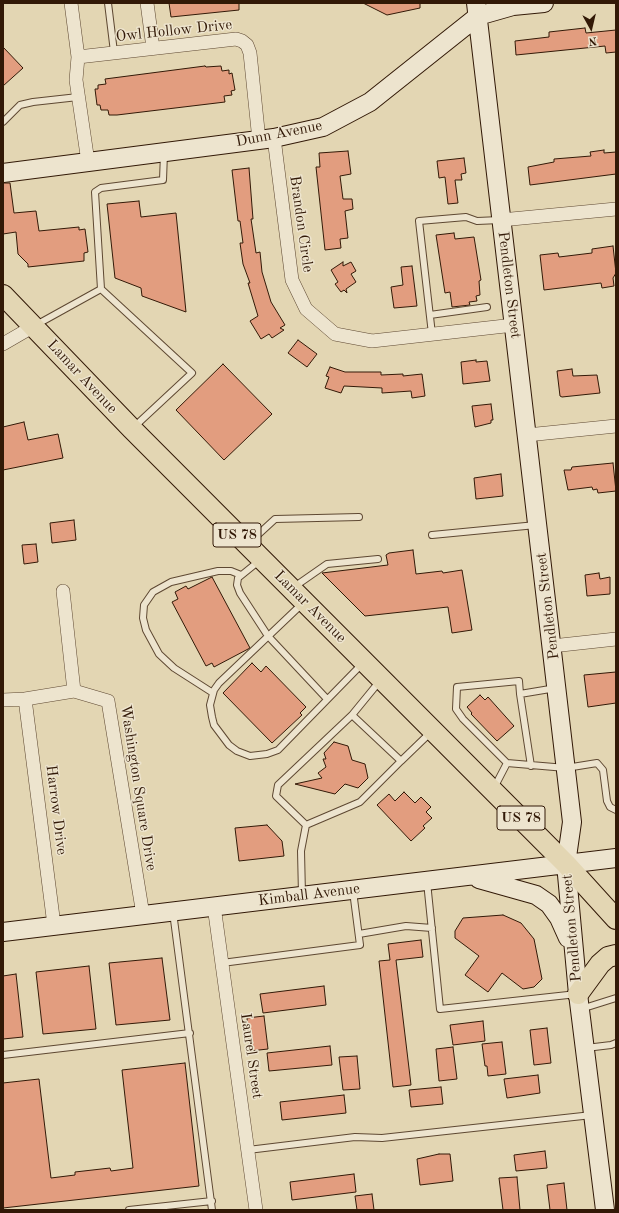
<!DOCTYPE html>
<style>
body{margin:0}
#map{position:relative;width:619px;height:1213px;overflow:hidden;background:#e3d6b3;font-family:"Old Standard TT",serif}
canvas{display:block}
.frame{position:absolute;inset:0;border:4px solid #321907;pointer-events:none}
.north{position:absolute;left:571px;top:8px;width:40px;height:40px;-webkit-text-stroke:3px #ede4ce;paint-order:stroke;rotate:172deg;font-size:11px;font-weight:700;line-height:16px;text-align:center;color:#321907}
.north::after{content:'';display:block;margin:auto;width:14px;height:18px;background:#321907;clip-path:polygon(50% 0,100% 100%,50% 72%,0 100%)}
</style>
<div id="map">
<canvas width="619" height="1213"></canvas>
<div class="frame"></div>
<div class="north">N</div>
</div>
<script>
const g = document.querySelector('canvas').getContext('2d');
g.lineJoin = 'round';
function fill(path, color) {
  g.fillStyle = color;
  g.fill(path, 'evenodd');
}
function poly(rows) {
  const path = new Path2D();
  for (const r of rows) {
    path.moveTo(r[0], r[1]);
    for (let i = 2; i < r.length; i += 2) path.lineTo(r[i], r[i + 1]);
  }
  return path;
}
function strokePath(path, color, width, dash) {
  g.strokeStyle = color;
  g.lineWidth = width;
  g.lineCap = dash ? 'butt' : 'round';
  g.setLineDash(dash || []);
  g.stroke(path);
}
function write(font, color, halo, rows, align = 'center') {
  g.font = font + ' "Old Standard TT",serif';
  g.lineWidth = 3;
  g.setLineDash([]);
  g.textBaseline = 'middle';
  g.strokeStyle = halo;
  g.fillStyle = color;
  for (const [text, x, y, turn = 0] of rows) {
    g.save();
    g.translate(x, y);
    g.rotate((+turn || 0) * Math.PI / 180);
    g.textAlign = isNaN(turn) ? turn : align;
    if (halo) g.strokeText(text, 0, 0);
    g.fillText(text, 0, 0);
    g.restore();
  }
}
const building = poly([
 [169,3,239,3,239,10,171,17,169,3],
 [363,3,420,3,420,8,387,15,363,3],
 [585,28,586,33,616,30,616,52,606,53,605,46,516,55,515,41,549,37,549,32,585,28],
 [3,47,23,68,3,86,3,47],
 [205,66,206,67,221,66,222,71,229,70,229,74,232,73,235,90,231,91,232,95,224,96,225,102,117,115,109,115,108,110,101,110,100,105,97,105,95,89,98,89,98,85,106,84,105,79,205,66],
 [604,150,604,153,616,152,616,174,530,185,528,167,554,162,554,159,591,156,590,152,604,150],
 [348,151,351,174,340,176,343,199,352,199,353,209,345,211,348,238,340,239,341,248,325,250,316,167,320,167,319,153,348,151],
 [464,158,466,173,461,174,462,180,455,180,458,203,448,204,445,177,439,178,437,161,464,158],
 [249,168,253,219,251,219,255,246,256,253,260,252,262,272,271,302,285,325,280,328,284,330,272,338,269,334,261,339,250,321,258,316,248,283,250,283,243,264,240,243,243,243,240,221,238,221,232,170,249,168],
 [3,183,10,183,14,213,36,211,39,231,79,227,79,230,85,229,88,252,84,253,84,261,28,267,28,264,18,254,16,232,3,234,3,183],
 [139,201,141,217,176,213,186,312,142,296,141,288,115,278,107,204,139,201],
 [454,233,455,239,474,237,481,280,479,281,480,295,476,296,477,301,469,302,470,305,452,307,450,292,445,293,436,235,454,233],
 [613,246,616,273,613,278,614,286,602,288,601,283,544,290,540,255,558,253,559,257,592,253,592,249,613,246],
 [343,262,343,266,351,262,356,271,351,274,356,282,346,289,347,293,344,290,341,292,335,284,338,282,331,270,343,262],
 [412,266,417,306,394,308,391,287,403,285,401,267,412,266],
 [298,340,317,354,307,367,288,353,298,340],
 [476,360,476,362,487,361,490,381,463,384,461,362,476,360],
 [223,364,272,414,224,460,176,410,223,364],
 [330,367,345,372,381,372,381,375,403,374,403,376,422,374,425,396,412,398,411,391,382,393,382,388,344,386,341,393,325,388,329,377,326,376,330,367],
 [572,369,573,376,597,375,600,393,562,397,560,396,557,371,572,369],
 [491,404,493,420,491,420,491,423,475,427,472,406,491,404],
 [24,422,28,440,58,434,63,458,3,470,3,427,24,422],
 [613,463,616,491,598,493,597,489,593,490,592,487,568,490,564,470,571,470,572,467,613,463],
 [501,474,503,496,476,499,474,478,501,474],
 [74,520,76,540,52,543,50,523,74,520],
 [36,544,38,562,24,564,22,545,36,544],
 [413,550,416,574,442,571,443,573,462,570,472,630,452,633,448,607,365,616,322,573,388,565,386,555,389,553,413,550],
 [599,573,600,579,610,577,610,594,587,596,585,575,599,573],
 [212,577,250,648,214,667,212,663,206,666,172,602,178,599,175,592,186,586,188,589,212,577],
 [252,663,261,672,266,666,306,707,300,713,302,715,272,743,223,693,252,663],
 [616,672,616,703,588,707,584,675,616,672],
 [480,695,485,700,488,697,514,726,497,741,471,714,472,713,467,707,480,695],
 [334,742,348,746,352,760,365,764,368,778,358,788,345,784,335,794,295,784,322,778,318,773,326,767,323,759,326,759,324,753,334,742],
 [404,792,415,803,421,797,431,807,426,812,432,818,423,826,425,828,411,841,377,805,389,794,395,801,404,792],
 [267,825,282,841,284,856,239,861,235,828,267,825],
 [503,915,521,923,534,939,542,979,534,987,523,989,502,973,488,992,465,975,479,956,455,938,455,931,463,918,503,915],
 [421,940,423,957,396,960,411,1085,393,1087,379,961,390,960,388,944,421,940],
 [162,958,170,1020,116,1025,109,963,162,958],
 [89,966,96,1029,43,1034,36,972,89,966],
 [16,974,23,1037,3,1039,3,976,16,974],
 [324,986,326,1005,263,1013,260,994,324,986],
 [264,1016,268,1049,250,1051,247,1018,264,1016],
 [483,1021,485,1041,453,1045,450,1025,483,1021],
 [547,1028,551,1063,534,1065,530,1030,547,1028],
 [502,1042,506,1074,488,1076,487,1066,485,1066,482,1044,502,1042],
 [330,1046,332,1065,269,1071,267,1053,330,1046],
 [453,1047,457,1079,439,1081,436,1049,453,1047],
 [357,1056,360,1089,343,1090,339,1057,357,1056],
 [185,1063,199,1186,3,1208,3,1083,39,1079,51,1178,75,1175,75,1172,110,1168,111,1171,133,1168,122,1070,185,1063],
 [538,1075,540,1093,507,1098,504,1079,538,1075],
 [441,1087,443,1104,411,1107,409,1090,441,1087],
 [344,1095,346,1113,282,1120,280,1102,344,1095],
 [545,1151,547,1168,516,1171,514,1155,545,1151],
 [439,1154,450,1154,453,1181,420,1185,417,1159,439,1154],
 [354,1174,356,1192,292,1200,290,1182,354,1174],
 [517,1177,520,1210,503,1210,499,1178,517,1177],
 [564,1183,567,1210,550,1210,547,1185,564,1183],
 [372,1194,374,1210,357,1210,355,1196,372,1194]
]);
const lane = poly([
 [108,3,114,52],
 [3,122,20,105,33,102,78,97],
 [101,289,192,373,134,427],
 [430,315,487,307],
 [36,325,101,289,95,192,101,188,163,180,164,153],
 [432,334,419,221,466,217,477,221,500,220],
 [432,535,536,525],
 [250,542,275,519,359,517],
 [259,561,238,578,237,585,240,593,268,636,327,699],
 [294,587,327,564,378,559],
 [302,604,219,683,214,690,210,705,212,717,214,725,229,745,237,751,250,756,267,754,278,750,363,663],
 [379,682,352,715,401,761,431,732],
 [213,693,174,668,159,654,146,630,143,618,144,605,153,592,171,582,218,571,231,571,241,575],
 [520,694,519,681,457,687,456,709,463,719,507,763,566,768,597,763,603,770,607,801,610,807,616,810],
 [352,715,278,785,276,796,306,825,360,802,401,761],
 [531,766,520,694,556,688],
 [494,788,507,763],
 [427,882,440,1009,577,994],
 [302,895,301,851,306,825],
 [173,912,212,1210],
 [359,934,406,926,432,928],
 [222,963,360,945,353,891],
 [581,1009,616,998],
 [586,1048,611,1045,616,1043],
 [3,1055,190,1033],
 [248,1150,355,1137,382,1138,592,1115],
 [129,1210,212,1201]
]);
const street = poly([
 [71,3,78,57,76,80,88,162],
 [147,3,153,48],
 [78,57,236,39,242,41,247,45,250,53,259,140],
 [274,138,292,280,306,309,335,334,372,341,514,325],
 [501,220,616,209],
 [3,344,34,326],
 [527,435,616,426],
 [63,591,74,691],
 [552,646,616,639],
 [25,699,54,925],
 [3,700,25,699,74,691,108,701,143,915],
 [214,906,256,1210]
]);
const secondary = poly([
 [476,3,572,822,566,864,578,994,605,1210],
 [3,173,274,138,323,127,370,102,478,16,513,6,544,3],
 [479,879,536,895,549,904,559,918,568,938],
 [3,932,616,858]
]);
const primary = poly([
 [3,295,132,429,566,864,616,919],
 [578,994,600,964,608,957,616,955]
]);
const shields = [
 [237,535,48],
 [521,818,48]
];
const shieldNames = [
 ["US 78",237,535],
 ["US 78",521,818]
];
const streetNames = [
 ["Owl Hollow Drive",174,31,-6],
 ["Dunn Avenue",279,134,-11],
 ["Brandon Circle",301,224,82],
 ["Pendleton Street",509,285,83],
 ["Lamar Avenue",82,377,47],
 ["Pendleton Street",548,606,-97],
 ["Lamar Avenue",310,607,45],
 ["Washington Square Drive",138,788,81],
 ["Harrow Drive",56,810,83],
 ["Kimball Avenue",309,895,-7],
 ["Pendleton Street",572,928,-95],
 ["Laurel Street",251,1056,82]
];
fill(building, '#e29d7f');
strokePath(building, '#321907', 1);
strokePath(lane, '#5e4832', 8);
strokePath(street, '#5e4832', 14);
strokePath(secondary, '#321907', 20);
strokePath(primary, '#321907', 22);
strokePath(lane, '#ede4ce', 6);
strokePath(street, '#ede4ce', 13);
strokePath(secondary, '#ede4ce', 18);
strokePath(primary, '#e3d6b3', 20);
for (const [x, y, w] of shields) {
  const box = new Path2D();
  box.roundRect(x - w / 2, y - 12, w, 24, 3);
  g.fillStyle = '#ede4ce';
  g.fill(box);
  strokePath(box, '#321907', 1);
}
write('bold 14px', '#321907', null, shieldNames);
write('15px', '#321907', '#ede4ce', streetNames);
</script>
